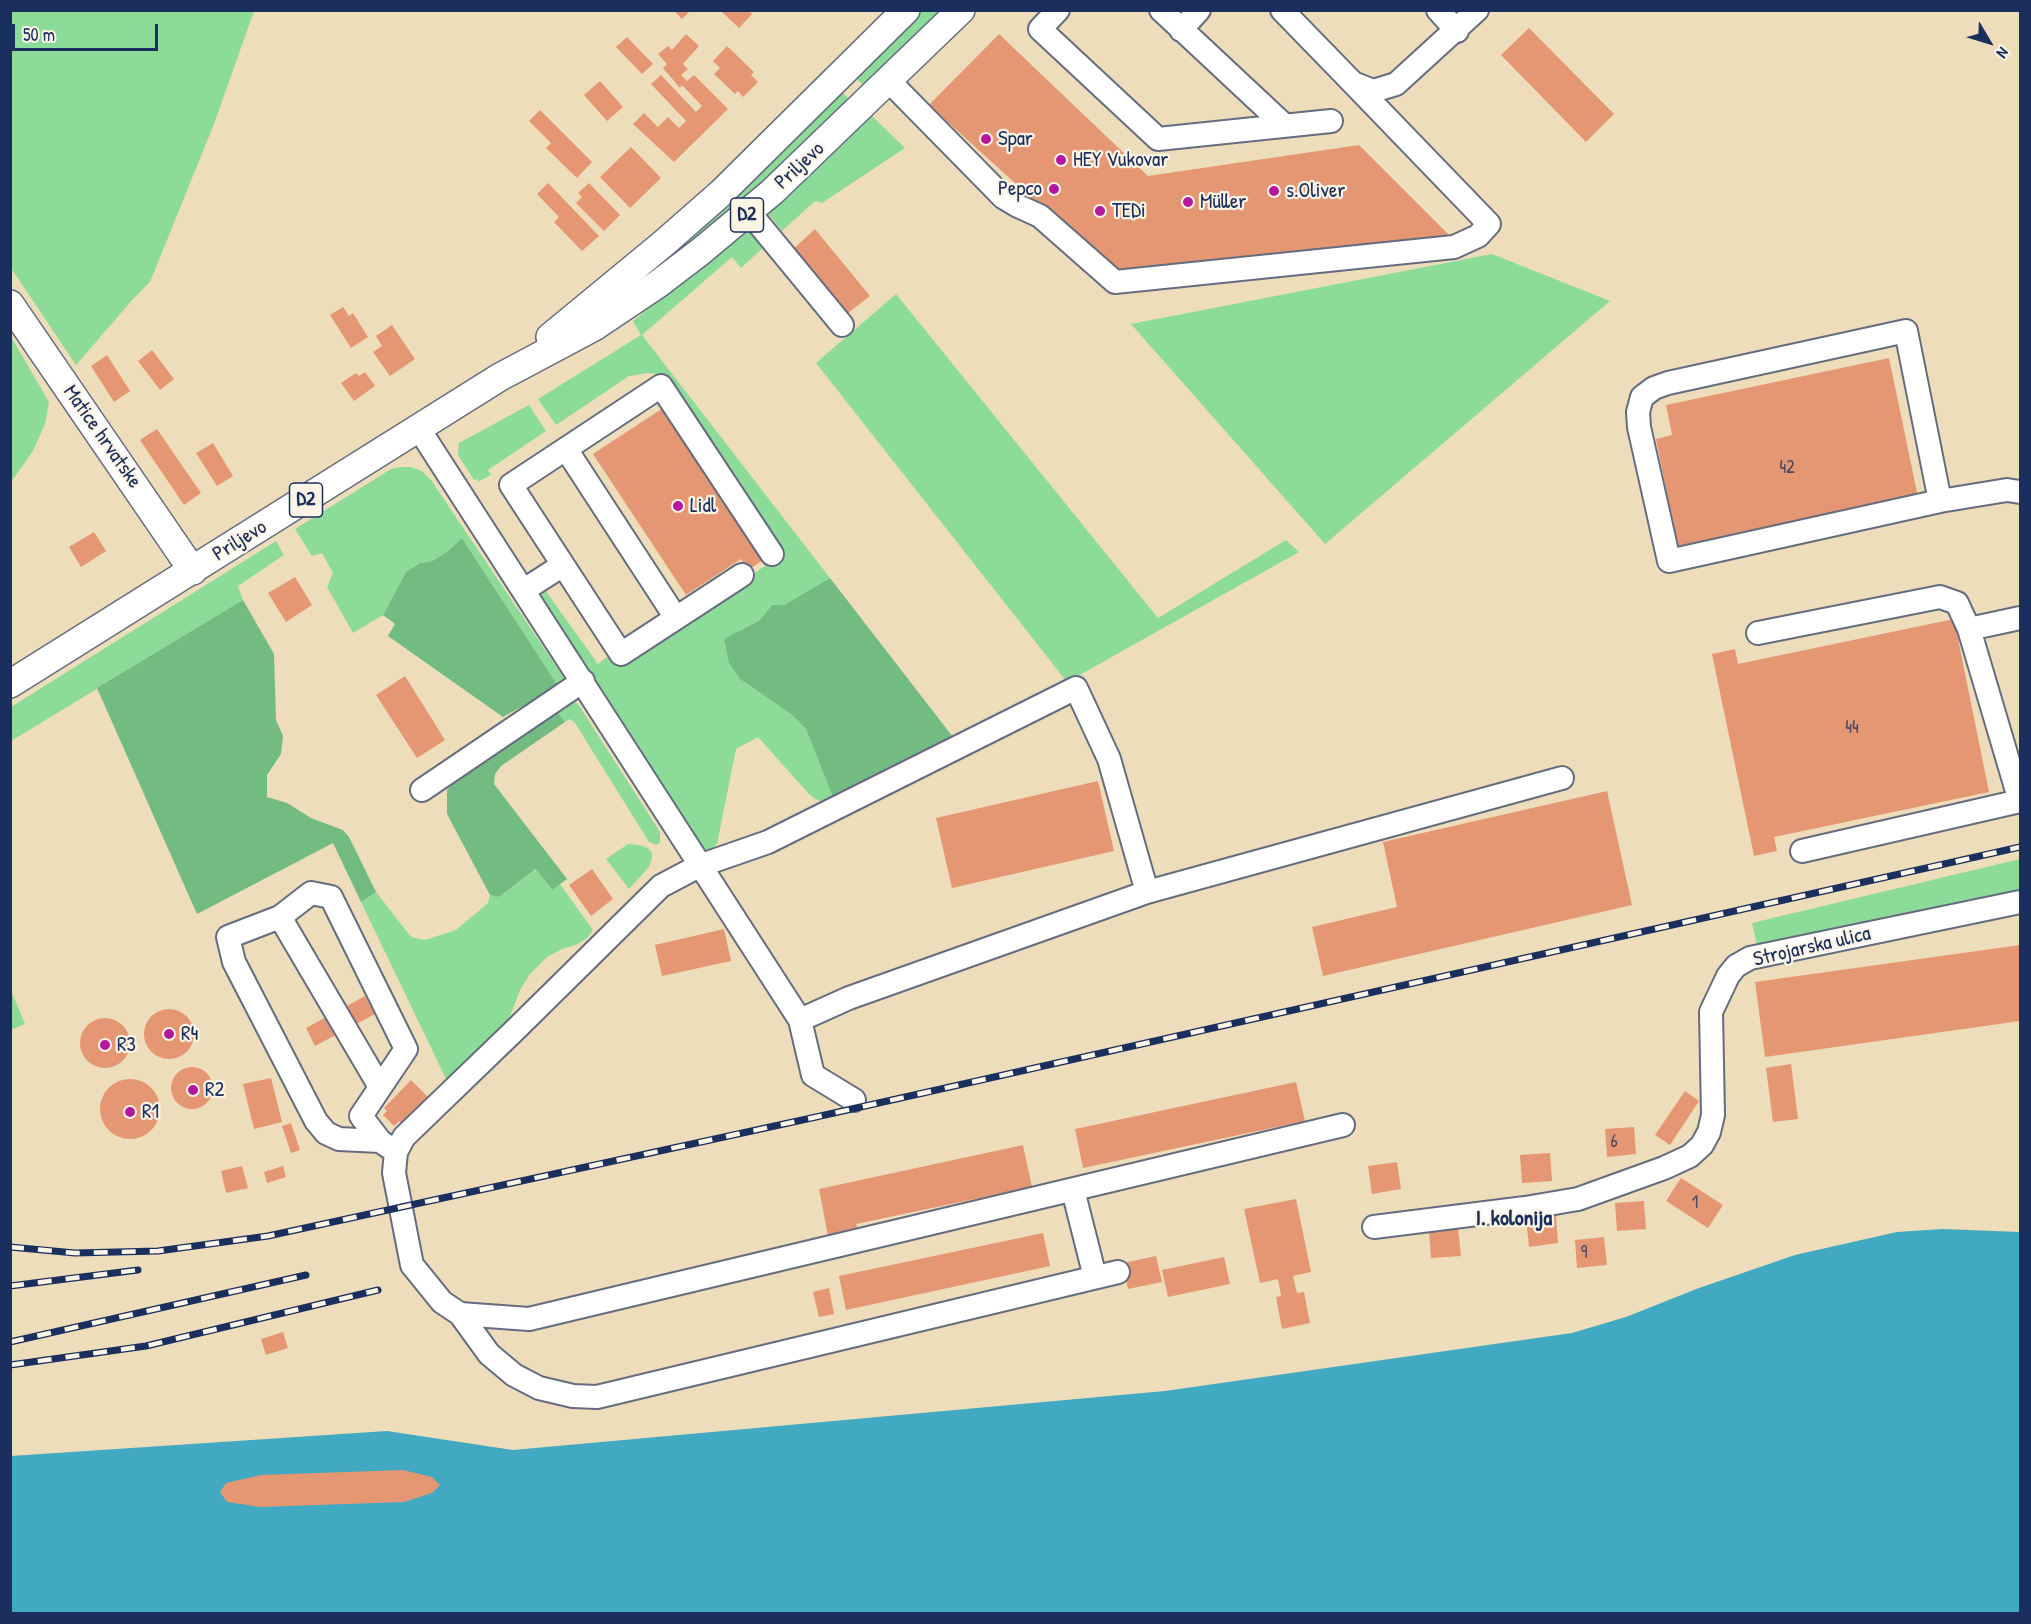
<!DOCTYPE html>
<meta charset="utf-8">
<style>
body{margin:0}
#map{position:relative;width:2031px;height:1624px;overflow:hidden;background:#edb;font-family:"Patrick Hand",sans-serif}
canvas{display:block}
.frame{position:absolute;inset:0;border:12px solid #1b2f5e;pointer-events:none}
.north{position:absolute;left:1959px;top:12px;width:60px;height:60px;-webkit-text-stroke:4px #fcf5e5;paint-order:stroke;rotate:128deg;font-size:16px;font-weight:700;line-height:24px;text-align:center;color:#1b2f5e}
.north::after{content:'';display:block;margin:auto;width:21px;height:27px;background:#1b2f5e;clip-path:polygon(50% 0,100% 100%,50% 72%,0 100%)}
.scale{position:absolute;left:12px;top:24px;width:146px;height:27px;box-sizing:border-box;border:3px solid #1b2f5e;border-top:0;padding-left:8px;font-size:18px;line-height:21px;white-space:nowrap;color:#1b2f5e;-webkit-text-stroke:4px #fcf5e5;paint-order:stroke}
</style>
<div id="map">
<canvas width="2031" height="1624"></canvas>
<div class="frame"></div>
<div class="north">N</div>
<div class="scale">50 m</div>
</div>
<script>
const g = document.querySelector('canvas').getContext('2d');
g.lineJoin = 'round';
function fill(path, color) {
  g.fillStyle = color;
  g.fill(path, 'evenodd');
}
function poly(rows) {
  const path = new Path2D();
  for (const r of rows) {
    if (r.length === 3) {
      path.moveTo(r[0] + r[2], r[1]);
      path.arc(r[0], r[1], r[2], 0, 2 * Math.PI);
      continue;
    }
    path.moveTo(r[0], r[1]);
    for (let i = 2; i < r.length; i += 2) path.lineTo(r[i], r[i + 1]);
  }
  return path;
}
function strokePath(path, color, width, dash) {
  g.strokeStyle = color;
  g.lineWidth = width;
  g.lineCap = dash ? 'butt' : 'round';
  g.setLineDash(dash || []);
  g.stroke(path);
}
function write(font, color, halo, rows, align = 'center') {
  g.font = font + ' "Patrick Hand",sans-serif';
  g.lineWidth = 4.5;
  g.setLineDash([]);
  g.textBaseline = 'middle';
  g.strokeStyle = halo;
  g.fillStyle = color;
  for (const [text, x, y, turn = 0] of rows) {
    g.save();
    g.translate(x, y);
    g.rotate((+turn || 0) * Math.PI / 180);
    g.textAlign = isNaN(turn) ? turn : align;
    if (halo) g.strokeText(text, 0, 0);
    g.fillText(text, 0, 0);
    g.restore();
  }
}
const green = poly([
 [10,11,254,11,214,124,150,282,134,298,76,365,11,268],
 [921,11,945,11,866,88,855,77],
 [841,91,852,102,782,168,671,263,611,298],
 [870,114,905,148,822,203,815,201,782,231,767,212],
 [750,231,766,245,741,268,732,257,642,335,830,578,784,605,772,605,760,620,740,630,740,679,791,714,806,729,834,800,826,803,815,799,809,794,758,737,736,749,717,844,711,850,706,851,701,847,539,598,545,590,598,664,611,654,627,657,768,564,785,551,667,379,656,374,648,373,629,376,556,425,538,399,641,335,633,321,705,262],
 [1492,254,1610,301,1325,544,1131,324],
 [896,294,1158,618,1286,540,1299,552,1067,682,816,363],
 [10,335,49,402,45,424,33,451,11,482],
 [529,405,546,431,488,470,491,475,478,482,477,479,474,480,458,455,459,443],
 [401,467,411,467,422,471,431,480,566,681,558,686,462,538,447,552,432,561,420,563,406,572,383,615,353,633,327,587,333,573,322,553,312,556,295,529,391,469],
 [276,541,284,555,238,586,243,600,11,741,11,707],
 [570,699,578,704,660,832,660,842,657,845,649,842,575,723,570,719,565,722,556,710,452,784,447,790,455,779,474,764,554,706],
 [628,844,639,845,648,848,652,853,652,858,649,867,629,889,606,859],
 [2020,859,2020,895,1758,950,1752,923],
 [537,869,551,890,560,884,593,930,587,938,576,945,562,949,547,957,530,974,520,990,509,1019,447,1081,361,902,376,892,411,937,425,940,456,930,488,903,490,895,499,897],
 [10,988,25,1024,11,1030,10,1030]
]);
const forest = poly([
 [462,538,558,686,503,717,388,636,395,624,383,615,406,572,420,563,432,561,447,552],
 [830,578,956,741,834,800,806,729,791,714,740,679,729,663,724,639,760,620,772,605,784,605],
 [243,600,274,654,276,720,283,736,281,754,267,775,267,797,287,803,311,818,343,830,349,837,376,892,361,902,333,843,197,914,97,688],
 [556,710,565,722,501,766,495,774,494,784,567,879,552,890,536,869,499,897,490,895,447,814,447,790,452,784]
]);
const water = poly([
 [1942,1229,2020,1232,2020,1613,11,1614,11,1456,387,1431,513,1450,1165,1391,1572,1333,1626,1317,1699,1288,1795,1255,1897,1232]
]);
const building = poly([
 [673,10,691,10,682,19],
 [720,10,748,10,752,14,739,28],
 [1529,28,1614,114,1586,142,1501,55],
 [686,34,699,46,683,64,688,69,681,75,687,81,694,75,728,109,674,162,633,124,644,113,658,127,668,117,679,128,686,121,651,84,661,75,696,112,702,106,682,85,680,88,663,68,667,64,658,54,668,46,672,50],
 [999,34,1148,176,1359,145,1453,239,1115,274,929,105],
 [627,37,653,64,642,74,616,47],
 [727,46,754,72,751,75,758,82,743,97,738,91,735,94,714,74,720,68,713,61],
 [600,81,623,107,607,121,584,95],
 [540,110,592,162,577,178,546,148,551,143,529,121],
 [631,147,661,178,630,208,600,177],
 [548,183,599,236,582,251,554,222,559,217,537,194],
 [589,183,620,215,604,231,576,203,582,197,578,193],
 [815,229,870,296,844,316,789,253],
 [343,307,349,316,353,313,368,337,351,348,330,315],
 [392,325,415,359,390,376,373,352,382,346,376,336],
 [152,350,174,379,160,390,138,361],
 [107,355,130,391,114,402,91,366],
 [1889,358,1918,497,1678,548,1656,439,1672,435,1666,405],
 [365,372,375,386,354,401,341,383,356,373,359,376],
 [663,408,763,560,748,570,741,559,686,595,593,454],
 [157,429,201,493,184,505,140,440],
 [213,443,233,476,217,486,196,453],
 [94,532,106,551,81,567,69,547],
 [295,577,312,605,286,622,268,593],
 [1954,619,1989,792,1774,837,1777,851,1754,856,1712,654,1735,649,1738,664],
 [405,676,445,740,417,758,376,695],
 [1098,781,1114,851,952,888,936,818],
 [1607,791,1632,905,1323,976,1312,927,1397,907,1383,842],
 [592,869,613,899,591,916,569,885],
 [724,929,731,961,662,976,655,945],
 [2020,945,2020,1021,1765,1057,1755,982],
 [365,996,375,1014,315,1046,306,1028],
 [169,1034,25],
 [105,1043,25],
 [1791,1064,1798,1119,1773,1122,1766,1068],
 [192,1088,21],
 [271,1078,282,1122,254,1129,243,1084],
 [130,1109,30],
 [411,1080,429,1098,403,1125,399,1121,394,1126,383,1115,387,1111,384,1108],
 [1296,1082,1305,1121,1083,1168,1075,1129],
 [1685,1091,1699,1101,1670,1145,1655,1135],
 [291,1123,300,1150,291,1153,282,1126],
 [1634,1127,1636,1154,1607,1157,1605,1129],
 [1023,1145,1032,1187,856,1224,858,1230,828,1236,819,1189],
 [1550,1153,1552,1181,1522,1183,1520,1155],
 [1397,1162,1401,1189,1372,1194,1368,1166],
 [242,1166,248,1188,226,1193,221,1171],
 [283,1166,286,1177,267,1183,264,1172],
 [1681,1178,1723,1205,1708,1228,1666,1201],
 [1296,1199,1311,1272,1293,1276,1297,1293,1304,1292,1310,1323,1282,1329,1276,1297,1281,1296,1278,1279,1260,1283,1244,1209],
 [1644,1201,1646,1229,1617,1231,1615,1203],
 [1556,1215,1558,1243,1529,1247,1526,1218],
 [1458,1228,1461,1256,1431,1258,1429,1230],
 [1043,1233,1050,1266,846,1310,839,1276],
 [1604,1237,1607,1265,1577,1268,1575,1240],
 [1156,1256,1162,1282,1128,1289,1123,1263],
 [1224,1257,1230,1284,1168,1297,1162,1270],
 [829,1288,834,1314,819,1317,813,1292],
 [283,1332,288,1348,266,1355,261,1339],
 [403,1470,432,1477,440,1485,432,1493,404,1502,260,1507,227,1502,220,1492,226,1483,261,1475]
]);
const minor = poly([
 [1058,10,1040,29,1158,139,1331,121],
 [1161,10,1283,124],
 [1282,10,1353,83,1373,91,1396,84,1477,10],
 [1438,10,1457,31],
 [1181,30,1199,10],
 [889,81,1003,197,1018,206,1040,216,1115,282,1454,247,1478,236,1489,224,1353,83],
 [749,212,842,325],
 [419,429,800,1020,813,1075,854,1100],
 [566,449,676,618],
 [1940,501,1906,331,1668,383,1654,388,1642,397,1638,412,1639,427,1669,561,1940,501,2007,490,2020,492],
 [742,575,621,654,511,485,661,386,772,554],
 [524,590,563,565],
 [1969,629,2020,618],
 [1758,633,1940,597,1957,603,1969,629,2020,801,1802,851],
 [422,790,583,681],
 [1147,892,1109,759,1076,688,768,842,699,866,661,886,516,1029,404,1137,396,1152,394,1173,412,1265,442,1302,460,1314,529,1319,1343,1125],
 [280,917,380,1087],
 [800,1020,849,998,1147,892,1562,778],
 [380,1141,361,1116,406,1049,331,897,311,893,280,917,228,937,234,962,316,1121,326,1133,339,1139,380,1141,396,1152],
 [1073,1190,1095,1277],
 [1374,1227,1525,1208,1578,1199,1664,1168,1690,1156,1702,1145,1709,1132,1713,1115,1711,1012,1728,976,1736,966,1750,958,2020,902],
 [460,1314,489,1354,514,1375,539,1388,573,1396,597,1397,1118,1272]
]);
const major = poly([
 [10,304,193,571],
 [550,337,664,243,721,193,906,10],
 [10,684,500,377,594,327,658,284,700,252,772,192,961,10]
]);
const rail = poly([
 [10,1247,75,1253,158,1251,268,1236,816,1117,2020,847],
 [10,1286,138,1270],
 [10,1342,306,1275],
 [10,1365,146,1346,378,1290]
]);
const markers = [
 [986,139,6,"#b5179e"],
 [1061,160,6,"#b5179e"],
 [1054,189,6,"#b5179e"],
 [1274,191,6,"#b5179e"],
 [1188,202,6,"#b5179e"],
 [1100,211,6,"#b5179e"],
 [678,506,6,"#b5179e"],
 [169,1034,6,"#b5179e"],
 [105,1045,6,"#b5179e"],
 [193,1090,6,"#b5179e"],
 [130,1112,6,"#b5179e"]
];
const numberNames = [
 ["42",1787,468],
 ["44",1852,728],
 ["6",1614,1142],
 ["1",1695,1203],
 ["9",1584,1253]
];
const shields = [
 [747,215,33],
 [306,500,33]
];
const shieldNames = [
 ["D2",747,215],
 ["D2",306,500]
];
const poiNames = [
 ["Spar",998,139],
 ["HEY Vukovar",1073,160],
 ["Pepco",1042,189,"right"],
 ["s.Oliver",1286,191],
 ["Müller",1200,202],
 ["TEDi",1112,211],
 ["Lidl",690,506],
 ["R4",181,1034],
 ["R3",117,1045],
 ["R2",205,1090],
 ["R1",142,1112]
];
const streetNames = [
 ["Priljevo",800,166,-43],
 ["Matice hrvatske",102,437,55],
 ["Priljevo",240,541,-32],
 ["Strojarska ulica",1812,947,-13]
];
const neighbourhoodNames = [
 ["I. kolonija",1514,1219]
];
fill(green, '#8ddb99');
fill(forest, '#72bb81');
fill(water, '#41a9c1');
fill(building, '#e59773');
strokePath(minor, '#656c7f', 26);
strokePath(major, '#656c7f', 30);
strokePath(minor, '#fff', 22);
strokePath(major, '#fff', 27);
strokePath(rail, '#1b2f5e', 7);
strokePath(rail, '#fcf5e5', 4.5, [14]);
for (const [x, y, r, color] of markers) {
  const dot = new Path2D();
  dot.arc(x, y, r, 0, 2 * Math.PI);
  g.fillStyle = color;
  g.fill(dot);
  strokePath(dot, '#fcf5e5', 2);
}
write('18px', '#4e4963', null, numberNames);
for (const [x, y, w] of shields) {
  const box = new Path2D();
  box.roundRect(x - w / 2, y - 17, w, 34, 4.5);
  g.fillStyle = '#fcf5e5';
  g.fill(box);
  strokePath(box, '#1b2f5e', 1.5);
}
write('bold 20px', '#1b2f5e', null, shieldNames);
write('21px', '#1b2f5e', '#fcf5e5', poiNames, 'left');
write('21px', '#1b2f5e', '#fcf5e5', streetNames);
write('bold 22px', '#1b2f5e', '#fcf5e5', neighbourhoodNames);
</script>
